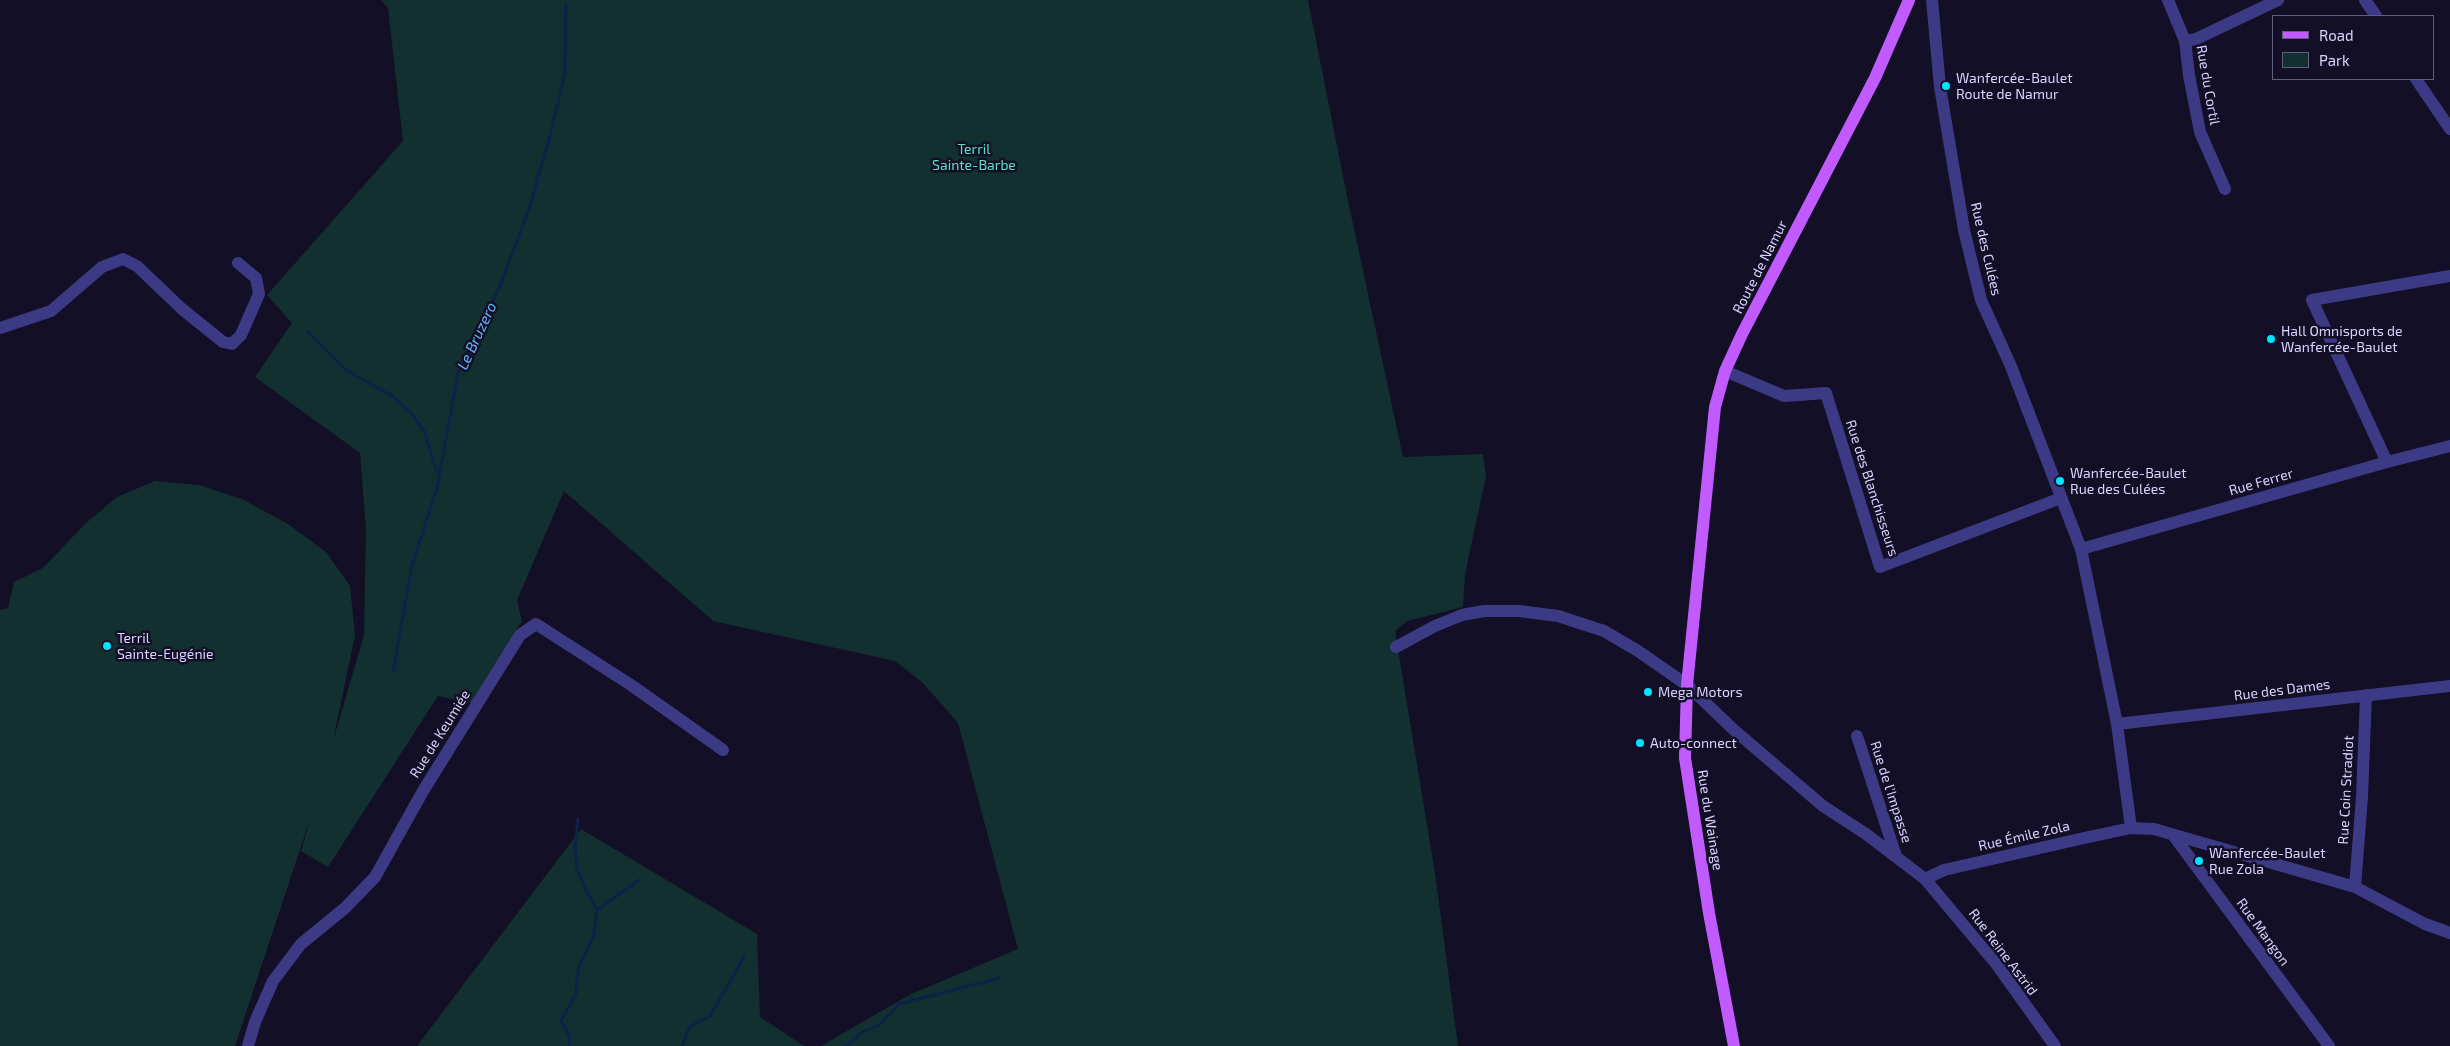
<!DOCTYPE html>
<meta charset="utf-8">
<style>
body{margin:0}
#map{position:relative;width:2450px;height:1046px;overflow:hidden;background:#130f26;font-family:"Exo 2",sans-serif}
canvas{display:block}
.legend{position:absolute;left:2272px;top:15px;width:162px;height:65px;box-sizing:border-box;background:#130f26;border:1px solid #625e7d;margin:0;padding:6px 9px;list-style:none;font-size:15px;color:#d9d4ff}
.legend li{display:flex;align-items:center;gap:10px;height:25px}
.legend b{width:25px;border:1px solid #625e7d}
</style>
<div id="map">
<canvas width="2450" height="1046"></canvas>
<ul class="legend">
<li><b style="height:6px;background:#c25bff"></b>Road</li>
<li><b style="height:14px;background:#12302f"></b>Park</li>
</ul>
</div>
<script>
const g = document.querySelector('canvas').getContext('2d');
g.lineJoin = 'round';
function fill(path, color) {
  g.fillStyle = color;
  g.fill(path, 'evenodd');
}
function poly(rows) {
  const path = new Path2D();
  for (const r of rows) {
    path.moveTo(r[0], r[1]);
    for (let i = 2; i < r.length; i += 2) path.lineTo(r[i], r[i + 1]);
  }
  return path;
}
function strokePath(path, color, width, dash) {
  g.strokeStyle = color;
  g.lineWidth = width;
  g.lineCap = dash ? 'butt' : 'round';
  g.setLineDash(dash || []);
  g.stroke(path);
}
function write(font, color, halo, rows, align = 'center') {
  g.font = font + ' "Exo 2",sans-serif';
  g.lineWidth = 5;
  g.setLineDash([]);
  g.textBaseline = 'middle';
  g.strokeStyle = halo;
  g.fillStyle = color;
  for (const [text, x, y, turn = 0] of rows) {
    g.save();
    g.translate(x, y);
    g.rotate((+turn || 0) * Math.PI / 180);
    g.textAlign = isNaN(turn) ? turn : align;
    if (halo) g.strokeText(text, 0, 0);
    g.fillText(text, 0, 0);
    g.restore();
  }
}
const green = poly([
 [381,0,1308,0,1347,196,1403,457,1483,454,1486,476,1465,574,1463,607,1407,621,1395,631,1435,873,1458,1046,821,1046,911,994,1018,949,958,723,923,683,895,661,713,621,564,491,517,600,522,621,471,703,438,696,328,867,301,851,311,816,235,1046,0,1046,0,610,8,608,14,582,43,568,86,523,117,497,155,481,199,485,242,499,288,524,327,553,350,586,355,635,333,741,364,635,366,529,360,453,255,377,292,323,267,295,403,141,388,8],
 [581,829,757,934,760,1017,804,1046,417,1046]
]);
const stream = poly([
 [307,331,346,370,392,396,412,414,424,431,438,475],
 [393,672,412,565,437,488,458,373,500,286,529,209,549,139,565,73,566,4],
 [578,819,575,847,577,869,585,888,597,910],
 [569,1046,570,1037,561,1021,576,994,578,969,593,937,597,910,639,880],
 [682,1046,690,1026,710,1016,744,957],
 [844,1046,852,1042,861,1033,879,1025,899,1004,1000,978]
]);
const minor = poly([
 [1932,0,1940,87,1964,230,1981,300,2010,364,2081,549,2117,724,2131,828],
 [2168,0,2185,41,2196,39,2278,0],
 [2365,0,2376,16],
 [2185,41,2189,75,2200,132,2225,189],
 [2416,79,2450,129],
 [0,328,51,311,102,267,123,259,137,266,182,309,223,342,232,344,241,335,259,294,256,278,238,263],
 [1725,371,1784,396,1826,393,1880,567,2061,498],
 [2387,462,2312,300,2450,276],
 [2081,549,2387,462,2450,446],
 [1396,647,1435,626,1462,615,1484,611,1519,611,1558,616,1604,631,1638,651,1687,685,1734,730,1823,806,1866,834,1925,879,1997,965,2055,1046],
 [2117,724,2450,686],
 [1857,736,1896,856],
 [2173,835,2329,1046],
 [1925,879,1944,870,2084,838,2131,828,2154,829,2355,887,2425,924,2450,933],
 [2355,887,2362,797,2366,695],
 [248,1046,255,1022,273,981,301,944,345,908,375,877,423,791,520,635,536,624,631,685,723,750]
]);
const major = poly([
 [1734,1046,1709,913,1685,758,1687,685,1715,407,1725,371,1742,334,1875,78,1909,0]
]);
const markers = [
 [1946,86,5,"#00e5ff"],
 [2271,339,5,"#00e5ff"],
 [2060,481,5,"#00e5ff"],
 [107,646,5,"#00e5ff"],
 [1648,692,5,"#00e5ff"],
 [1640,743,5,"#00e5ff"],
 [2199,861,5,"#00e5ff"]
];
const poiNames = [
 ["Wanfercée-Baulet",1956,78],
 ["Route de Namur",1956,94],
 ["Hall Omnisports de",2281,331],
 ["Wanfercée-Baulet",2281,347],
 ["Wanfercée-Baulet",2070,473],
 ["Rue des Culées",2070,489],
 ["Terril",117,638],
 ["Sainte-Eugénie",117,654],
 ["Mega Motors",1658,692],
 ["Auto-connect",1650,743],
 ["Wanfercée-Baulet",2209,853],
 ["Rue Zola",2209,869]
];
const streetNames = [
 ["Rue du Cortil",2208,85,80],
 ["Rue des Culées",1986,249,77],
 ["Route de Namur",1760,267,-63],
 ["Rue Ferrer",2261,482,-16],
 ["Rue des Blanchisseurs",1872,488,72],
 ["Rue des Dames",2282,690,-7],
 ["Rue de Keumiée",440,734,-58],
 ["Rue Coin Stradiot",2346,790,-87],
 ["Rue de l'Impasse",1891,792,72],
 ["Rue du Wainage",1710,820,81],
 ["Rue Émile Zola",2024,836,-13],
 ["Rue Mangon",2263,932,54],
 ["Rue Reine Astrid",2003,952,53]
];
const parkNames = [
 ["Terril",974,149],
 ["Sainte-Barbe",974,165]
];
const waterNames = [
 ["Le Bruzero",477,336,-65]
];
fill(green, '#12302f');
strokePath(stream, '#0c2248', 3);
strokePath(minor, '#3d3a85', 12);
strokePath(major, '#c25bff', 12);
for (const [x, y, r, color] of markers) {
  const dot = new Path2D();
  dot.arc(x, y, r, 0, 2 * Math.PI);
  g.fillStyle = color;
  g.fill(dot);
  strokePath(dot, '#130f26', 2);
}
write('14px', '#d9d4ff', '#130f26', poiNames, 'left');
write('14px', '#d9d4ff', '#130f26', streetNames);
write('14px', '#5fe0c0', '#130f26', parkNames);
write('italic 15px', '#62b6ff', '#130f26', waterNames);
</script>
